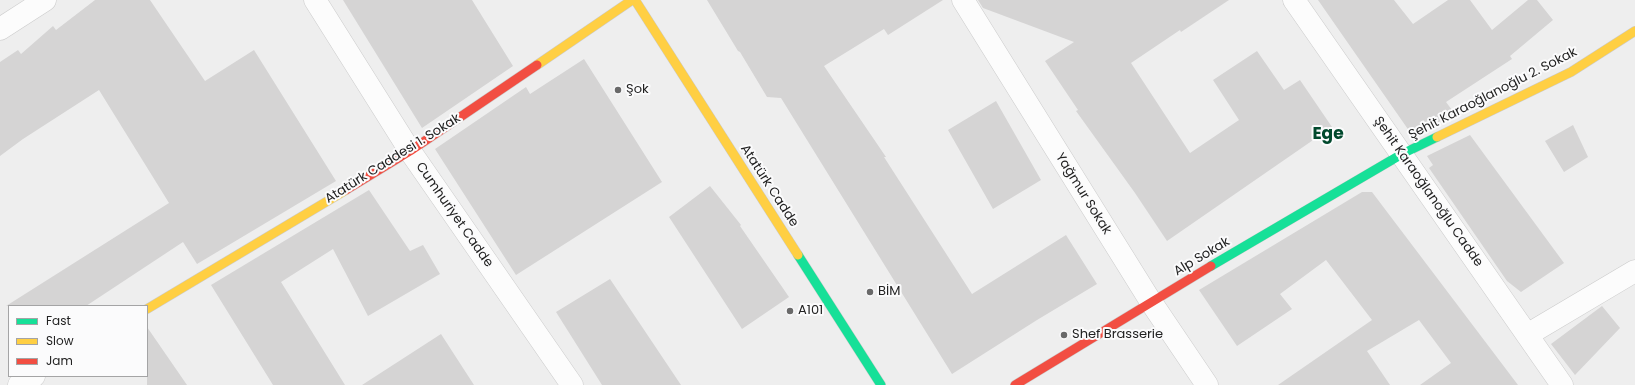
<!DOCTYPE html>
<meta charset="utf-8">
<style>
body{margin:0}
#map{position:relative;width:1635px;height:385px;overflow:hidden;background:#eee;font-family:Poppins,sans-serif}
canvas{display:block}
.legend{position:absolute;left:8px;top:305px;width:140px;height:72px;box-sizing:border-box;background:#fbfbfc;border:1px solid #a4a4a5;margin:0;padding:5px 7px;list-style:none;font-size:12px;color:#222}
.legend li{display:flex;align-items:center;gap:8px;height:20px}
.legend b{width:20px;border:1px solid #a4a4a5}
</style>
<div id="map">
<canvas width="1635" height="385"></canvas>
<ul class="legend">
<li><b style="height:5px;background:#16e098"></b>Fast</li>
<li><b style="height:5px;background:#ffcf43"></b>Slow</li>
<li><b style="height:5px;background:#f24e42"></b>Jam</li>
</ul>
</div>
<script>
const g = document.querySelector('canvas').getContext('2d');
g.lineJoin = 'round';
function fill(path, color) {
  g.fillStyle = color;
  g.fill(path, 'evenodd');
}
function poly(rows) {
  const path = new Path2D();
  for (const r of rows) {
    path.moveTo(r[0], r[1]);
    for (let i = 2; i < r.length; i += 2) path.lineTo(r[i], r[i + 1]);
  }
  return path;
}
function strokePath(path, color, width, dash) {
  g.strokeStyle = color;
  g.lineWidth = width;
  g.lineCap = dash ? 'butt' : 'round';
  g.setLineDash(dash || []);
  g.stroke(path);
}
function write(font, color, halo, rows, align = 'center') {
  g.font = font + ' Poppins,sans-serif';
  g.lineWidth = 4;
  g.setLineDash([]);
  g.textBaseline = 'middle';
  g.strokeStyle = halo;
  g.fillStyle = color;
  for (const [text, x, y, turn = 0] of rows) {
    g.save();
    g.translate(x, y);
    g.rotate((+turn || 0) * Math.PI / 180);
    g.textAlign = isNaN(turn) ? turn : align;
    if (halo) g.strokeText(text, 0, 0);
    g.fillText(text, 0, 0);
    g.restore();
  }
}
const building = poly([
 [95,0,150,0,205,81,254,50,336,181,197,264,183,242,86,306,6,306,169,203,99,90,23,139,0,156,0,62,18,50,21,54,53,26,56,30],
 [343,0,472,0,513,66,422,128],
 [707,0,943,0,888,35,884,29,824,66,886,157,884,157,972,294,1066,235,1097,284,1037,320,952,374,781,98,767,97,740,52,738,51],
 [978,0,1229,0,1181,32,1180,30,1131,63,1190,153,1239,120,1213,80,1257,51,1284,90,1300,80,1332,127,1167,241,1135,193,1076,111,1078,110,1045,61,1074,42,983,8],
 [1318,0,1394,0,1413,24,1448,0,1470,0,1492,30,1528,0,1537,0,1553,20,1510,56,1512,59,1446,102,1455,114,1412,135],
 [584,59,662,182,516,275,435,149,526,87,530,94],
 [996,101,1041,180,993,209,948,130],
 [1573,125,1588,157,1564,172,1545,141],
 [1470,135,1564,263,1521,292,1507,281,1429,168,1433,165,1427,156],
 [710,186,741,225,740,226,789,297,742,329,669,217],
 [369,190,410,251,423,245,440,274,368,316,333,249,281,282,345,385,273,385,211,285],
 [1362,192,1372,192,1518,385,1420,385,1451,363,1419,320,1367,351,1390,385,1278,385,1372,320,1326,260,1280,294,1292,309,1237,346,1199,290],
 [610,279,681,385,602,385,556,312],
 [1602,306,1620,328,1575,375,1551,344],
 [147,327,187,385,147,385],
 [441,334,474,385,362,385]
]);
const street = poly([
 [315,0,410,151,572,385],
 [963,0,1151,302,1207,385],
 [1294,0,1562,385],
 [0,29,45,0],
 [1527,335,1635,271],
 [19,385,34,376]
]);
const fast = poly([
 [798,255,881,385],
 [1211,266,1402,154,1437,137]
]);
const slow = poly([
 [635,0,798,255],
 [537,65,632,0],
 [1437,137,1571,72,1635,31],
 [147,309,346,190]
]);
const jam = poly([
 [346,190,410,151,537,65],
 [1015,385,1211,266]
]);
const markers = [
 [618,90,4,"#696969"],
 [870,292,4,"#696969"],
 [790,311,4,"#696969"],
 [1064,335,4,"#696969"]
];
const poiNames = [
 ["Şok",626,90],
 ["BİM",878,292],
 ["A101",798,311],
 ["Shef Brasserie",1072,335]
];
const streetNames = [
 ["Şehit Karaoğlanoğlu 2. Sokak",1493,94,-27],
 ["Atatürk Caddesi 1. Sokak",393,159,-32],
 ["Atatürk Cadde",769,186,57],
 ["Şehit Karaoğlanoğlu Cadde",1428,192,55],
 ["Yağmur Sokak",1083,194,58],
 ["Cumhuriyet Cadde",454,215,55],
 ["Alp Sokak",1202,257,-31]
];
const districtNames = [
 ["Ege",1328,135]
];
fill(building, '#d5d4d4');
strokePath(street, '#cbcbcb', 23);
strokePath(fast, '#cbcbcb', 10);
strokePath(slow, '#cbcbcb', 10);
strokePath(jam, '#cbcbcb', 10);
strokePath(street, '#fcfcfc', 22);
strokePath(fast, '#16e098', 9);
strokePath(slow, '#ffcf43', 9);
strokePath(jam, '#f24e42', 9);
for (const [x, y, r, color] of markers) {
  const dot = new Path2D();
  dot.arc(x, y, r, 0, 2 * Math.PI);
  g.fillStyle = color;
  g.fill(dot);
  strokePath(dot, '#fbfbfc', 1.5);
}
write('13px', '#222', '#fbfbfc', poiNames, 'left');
write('13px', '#222', '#fbfbfc', streetNames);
write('bold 17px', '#01492d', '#fbfbfc', districtNames);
</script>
